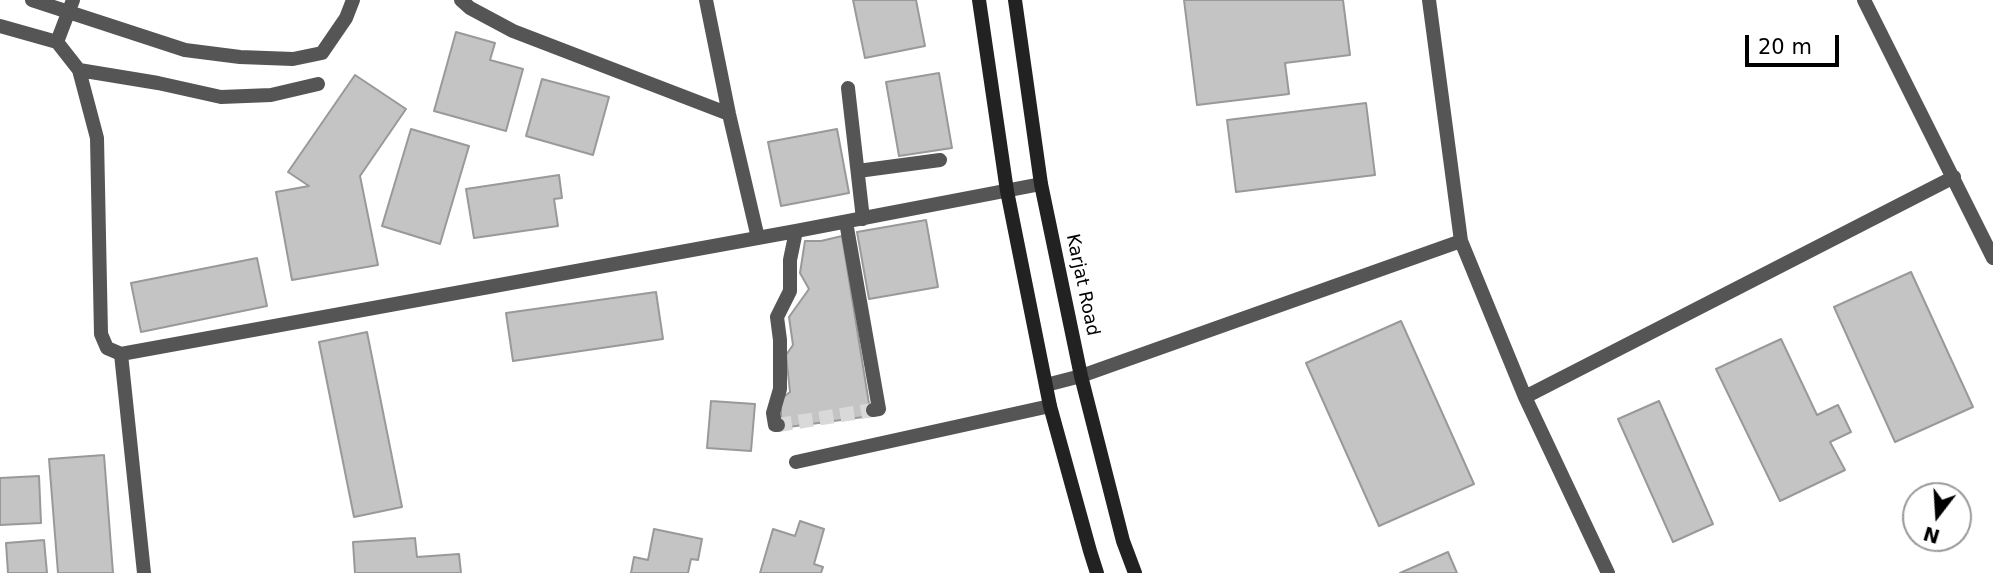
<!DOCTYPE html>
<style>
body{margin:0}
#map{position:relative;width:1993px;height:573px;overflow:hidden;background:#fff;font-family:"DejaVu Sans",sans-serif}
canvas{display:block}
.north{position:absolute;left:1902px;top:482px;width:70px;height:70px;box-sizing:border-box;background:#fff;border:2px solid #999;border-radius:50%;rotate:197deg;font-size:19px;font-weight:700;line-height:28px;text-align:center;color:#000}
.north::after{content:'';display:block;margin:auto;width:24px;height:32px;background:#000;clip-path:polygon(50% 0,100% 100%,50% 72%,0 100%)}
.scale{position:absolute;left:1745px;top:35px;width:94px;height:32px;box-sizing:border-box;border:4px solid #000;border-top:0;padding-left:9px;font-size:21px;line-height:24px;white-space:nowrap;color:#000;-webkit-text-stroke:5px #fff;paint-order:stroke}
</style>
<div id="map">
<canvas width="1993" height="573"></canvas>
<div class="north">N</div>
<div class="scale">20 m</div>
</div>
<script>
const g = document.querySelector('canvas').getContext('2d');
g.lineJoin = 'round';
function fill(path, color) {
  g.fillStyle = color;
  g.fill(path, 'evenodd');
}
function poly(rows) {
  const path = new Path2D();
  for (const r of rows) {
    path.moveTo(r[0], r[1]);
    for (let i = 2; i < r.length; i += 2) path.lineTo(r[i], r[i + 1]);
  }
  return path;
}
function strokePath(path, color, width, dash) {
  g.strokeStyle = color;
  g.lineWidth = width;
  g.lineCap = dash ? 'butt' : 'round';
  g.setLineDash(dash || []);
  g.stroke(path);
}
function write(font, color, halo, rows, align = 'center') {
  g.font = font + ' "DejaVu Sans",sans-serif';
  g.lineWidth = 7;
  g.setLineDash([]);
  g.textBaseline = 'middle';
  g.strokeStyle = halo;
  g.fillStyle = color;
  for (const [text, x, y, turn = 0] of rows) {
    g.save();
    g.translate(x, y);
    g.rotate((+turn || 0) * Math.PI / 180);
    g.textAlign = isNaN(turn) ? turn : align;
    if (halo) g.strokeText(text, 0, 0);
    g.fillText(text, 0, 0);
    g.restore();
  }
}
const building = poly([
 [853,0,916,0,925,46,865,58,853,0],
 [1184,0,1343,0,1350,55,1285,63,1289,94,1197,105,1184,0],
 [456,32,495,43,490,60,523,69,506,131,434,111,456,32],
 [939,73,952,148,899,156,886,82,939,73],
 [355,75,406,109,360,176,378,265,292,280,276,192,309,186,288,172,355,75],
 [542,79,609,97,593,155,526,136,542,79],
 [1366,103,1375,175,1236,192,1227,120,1366,103],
 [411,129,469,146,440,244,382,226,411,129],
 [837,129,849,193,781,206,768,142,837,129],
 [559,175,562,198,554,199,558,226,474,238,466,189,559,175],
 [926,220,938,287,869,299,857,232,926,220],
 [842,236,871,416,781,428,781,399,790,392,786,355,793,345,789,317,809,289,800,273,805,241,821,241,842,236],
 [257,258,267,306,141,332,131,283,257,258],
 [1911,272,1973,407,1895,442,1834,307,1911,272],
 [656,292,663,339,513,361,506,313,656,292],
 [1401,321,1474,484,1379,526,1306,363,1401,321],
 [367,332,402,507,354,517,319,342,367,332],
 [1781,339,1817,415,1838,405,1851,432,1830,442,1845,470,1780,501,1716,369,1781,339],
 [711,401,755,404,751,451,707,448,711,401],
 [1659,401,1713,524,1673,542,1618,419,1659,401],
 [104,455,113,573,58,573,49,459,104,455],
 [39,476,41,523,0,525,0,478,39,476],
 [800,521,824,529,814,564,823,567,821,573,760,573,773,529,795,536,800,521],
 [654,529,702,539,698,560,691,559,688,573,631,573,634,557,648,560,654,529],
 [415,538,417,557,459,554,461,573,355,573,353,542,415,538],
 [44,540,47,573,8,573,6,543,44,540],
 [1448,552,1457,573,1400,573,1448,552]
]);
const minorTunnel = poly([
 [778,425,873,410]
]);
const minor = poly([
 [32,0,185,50,240,57,293,59,322,53,346,18,353,0],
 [461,0,470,8,513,31,729,114],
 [706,0,729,114,758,238],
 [1429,0,1461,241,1525,397,1608,573],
 [1864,0,1993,258],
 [0,26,57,42,79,70,97,138,101,334,107,348,121,354,796,231,1041,184],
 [57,42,73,0],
 [79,70,158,83,221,97,271,95,318,84],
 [848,88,863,219],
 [858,171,940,160],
 [846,222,879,409,873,410],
 [121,354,144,573],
 [1046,385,1081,376,1461,241],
 [1525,397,1954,177],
 [778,425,775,425,773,413,780,389,780,340,777,317,790,291,790,260,796,231],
 [796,462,1050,406]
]);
const secondary = poly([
 [979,0,1007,191,1050,406,1090,551,1097,573],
 [1015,0,1041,184,1081,376,1123,541,1135,573]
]);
const streetNames = [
 ["Karjat Road",1082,285,78]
];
fill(building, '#c4c4c4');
strokePath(building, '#999', 2);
strokePath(minorTunnel, '#d9d9d9', 14, [14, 7]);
strokePath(minor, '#555', 14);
strokePath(secondary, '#222', 14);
write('18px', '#000', '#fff', streetNames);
</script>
